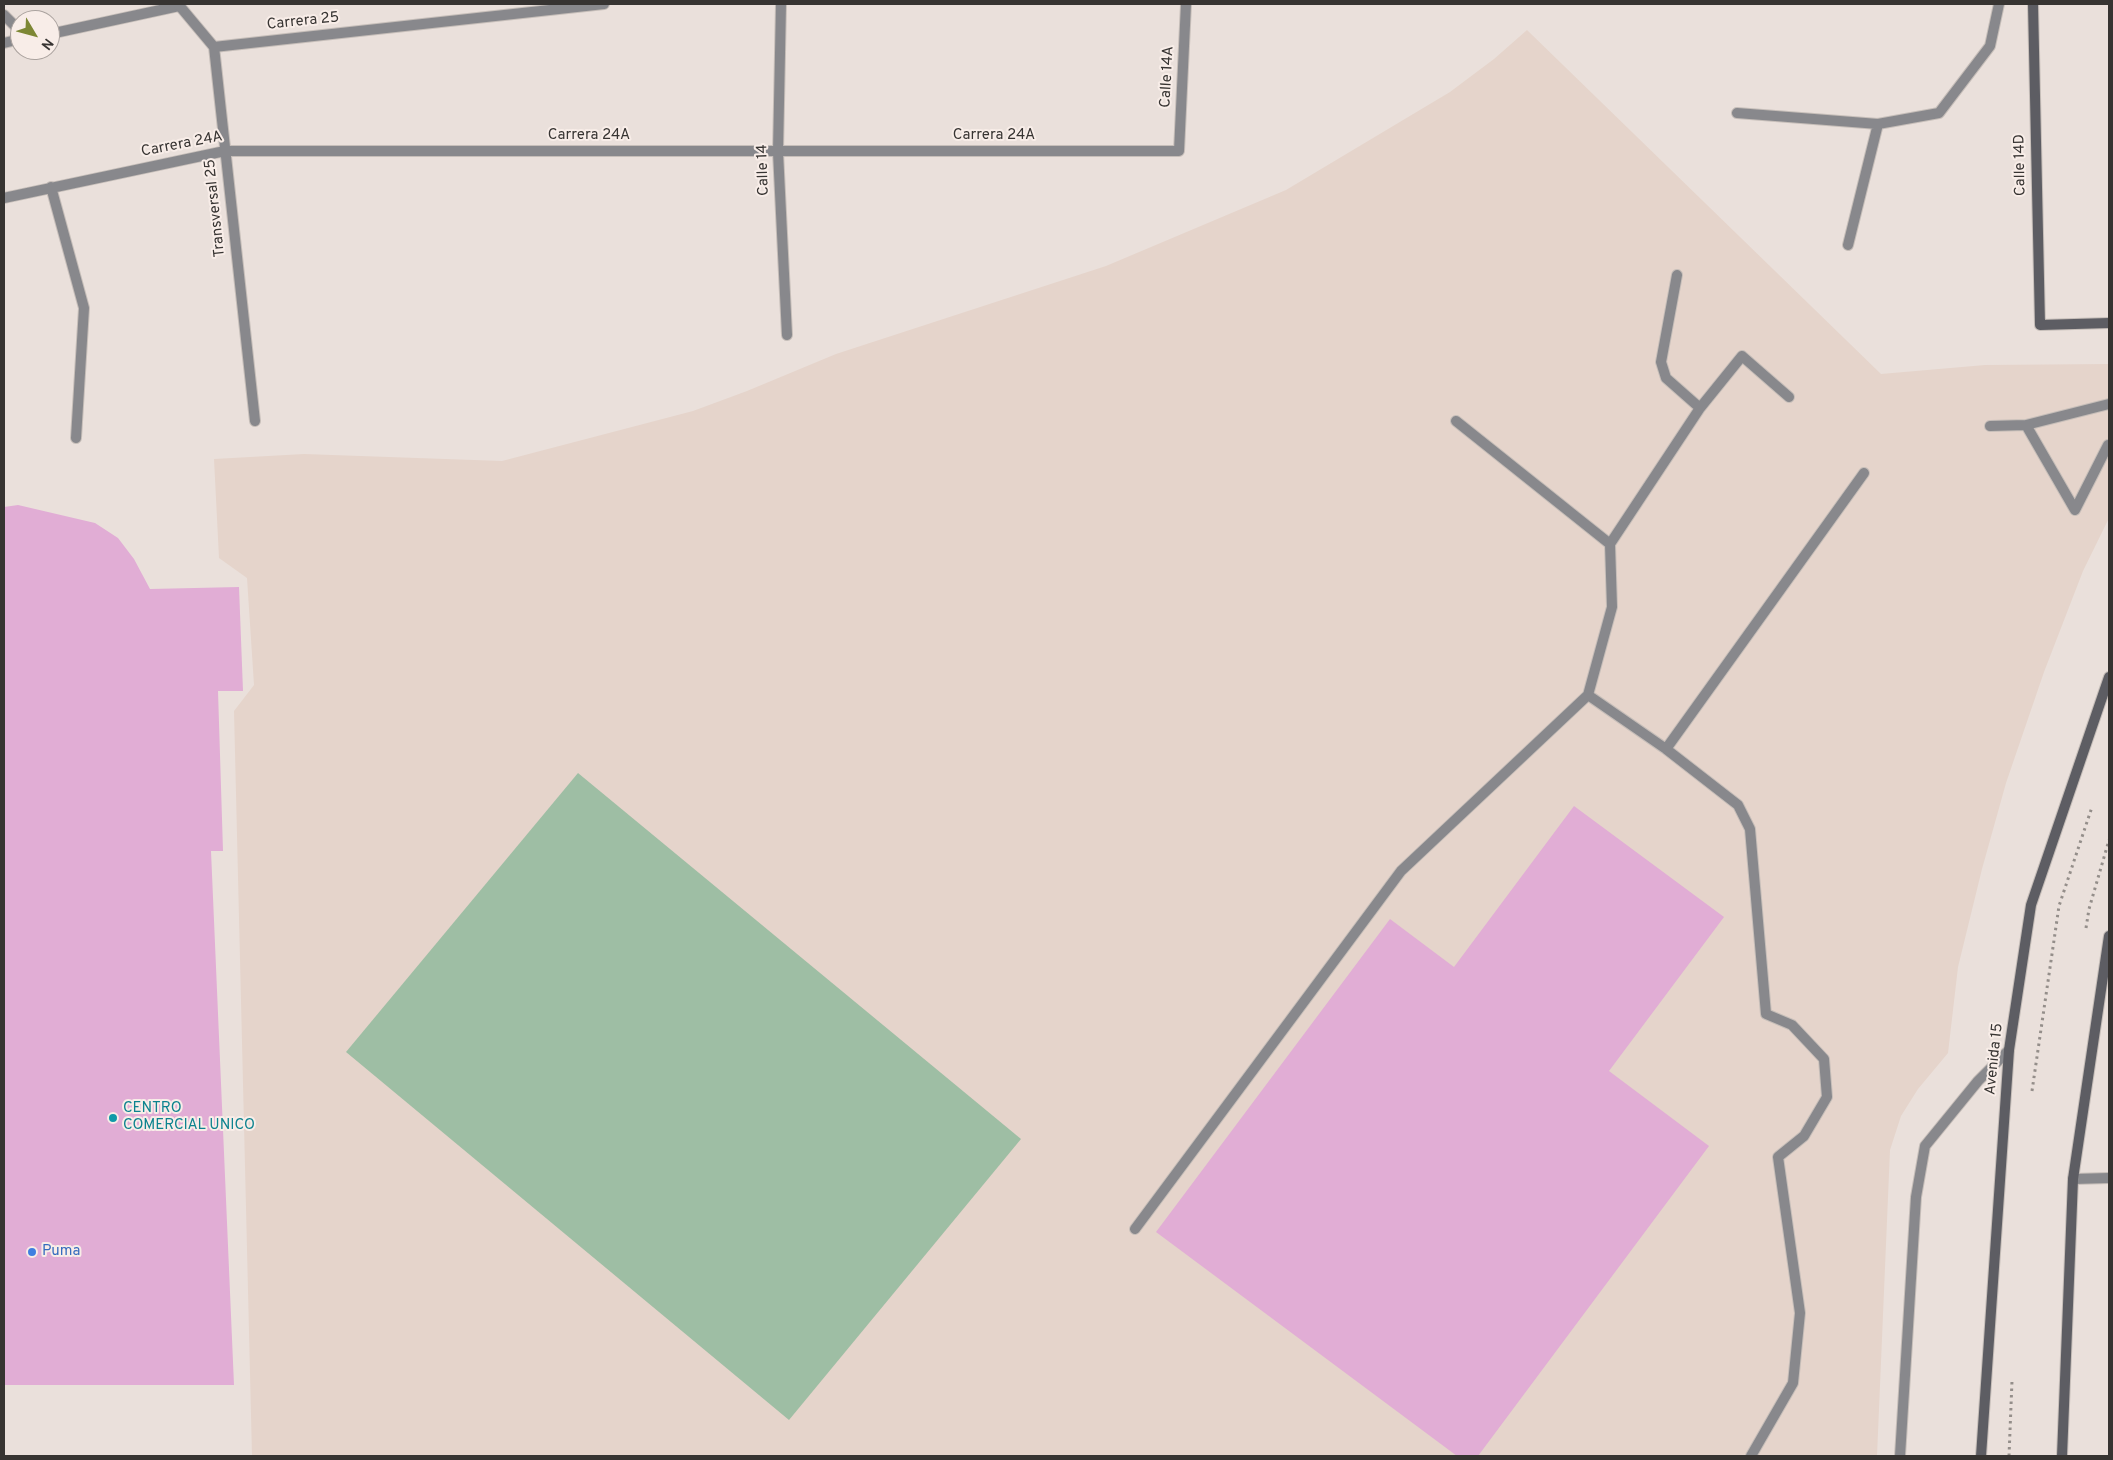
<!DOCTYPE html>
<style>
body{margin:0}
#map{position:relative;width:2113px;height:1460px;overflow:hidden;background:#eae0db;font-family:Overpass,sans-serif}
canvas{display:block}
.frame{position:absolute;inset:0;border:5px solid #373432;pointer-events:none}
.north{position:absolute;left:10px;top:10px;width:50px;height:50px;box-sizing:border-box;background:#f8ede8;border:1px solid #aba39f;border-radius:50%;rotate:127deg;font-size:14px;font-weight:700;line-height:20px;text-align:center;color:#373432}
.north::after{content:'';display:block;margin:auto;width:18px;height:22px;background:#7d8734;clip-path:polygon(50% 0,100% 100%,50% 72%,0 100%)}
</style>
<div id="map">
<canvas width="2113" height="1460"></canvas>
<div class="frame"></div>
<div class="north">N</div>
</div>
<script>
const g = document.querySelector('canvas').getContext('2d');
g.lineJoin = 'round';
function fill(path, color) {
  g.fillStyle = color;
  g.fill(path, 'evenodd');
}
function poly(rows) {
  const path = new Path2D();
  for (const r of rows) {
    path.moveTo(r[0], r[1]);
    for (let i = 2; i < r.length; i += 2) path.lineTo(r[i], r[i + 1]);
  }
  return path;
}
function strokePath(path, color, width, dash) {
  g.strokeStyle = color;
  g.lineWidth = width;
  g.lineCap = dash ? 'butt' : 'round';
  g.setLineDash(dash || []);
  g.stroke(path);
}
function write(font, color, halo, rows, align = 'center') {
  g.font = font + ' Overpass,sans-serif';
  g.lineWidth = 4;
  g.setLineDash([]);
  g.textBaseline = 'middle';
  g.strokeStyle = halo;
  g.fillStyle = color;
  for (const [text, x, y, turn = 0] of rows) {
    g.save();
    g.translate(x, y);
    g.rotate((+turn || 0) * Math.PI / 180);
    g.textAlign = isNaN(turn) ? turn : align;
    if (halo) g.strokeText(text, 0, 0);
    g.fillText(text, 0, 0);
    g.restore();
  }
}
const built = poly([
 [1527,30,1881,374,1985,365,2109,364,2109,518,2083,571,2044,672,2006,783,1982,869,1958,967,1948,1053,1918,1089,1901,1116,1890,1150,1877,1456,252,1456,234,711,254,685,247,578,219,558,214,459,304,454,502,461,693,411,747,391,836,354,1106,266,1286,190,1450,92,1494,59]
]);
const green = poly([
 [578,773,1021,1139,789,1420,346,1052]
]);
const building = poly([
 [18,505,95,523,118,538,134,559,150,589,239,587,243,691,218,691,223,851,211,851,234,1385,4,1385,4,507],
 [1574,806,1724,917,1609,1071,1709,1146,1478,1456,1457,1456,1156,1232,1390,919,1454,967]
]);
const path = poly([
 [2086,928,2089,909,2109,840],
 [2032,1091,2059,906,2092,807],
 [2009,1456,2012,1381]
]);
const lane = poly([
 [4,15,20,31],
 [50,34,179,6],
 [4,43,20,39],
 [1737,113,1878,124,1939,113,1990,46,1999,4],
 [1848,245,1878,124],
 [1677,275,1661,362,1666,378,1700,408],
 [1456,421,1610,544,1612,607,1588,695],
 [1990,426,2026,425],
 [2075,510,2026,425,2109,404],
 [2075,510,2108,445],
 [1610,544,1700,408,1742,356,1789,397],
 [1666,749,1864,473],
 [1135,1229,1401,871,1588,695,1666,749,1738,805,1750,829,1766,1014,1792,1025,1824,1059,1827,1097,1804,1136,1778,1157,1800,1313,1793,1383,1751,1456],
 [1900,1456,1916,1197,1925,1146,1978,1081,2009,1050]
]);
const street = poly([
 [178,4,214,47,255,421],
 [781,4,778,152,787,335],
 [214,47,604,4],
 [51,187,84,308,76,438],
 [4,198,225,151,1179,151,1186,4],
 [2073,1179,2109,1178]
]);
const secondary = poly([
 [2033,4,2040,325,2109,323],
 [1981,1456,2009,1050,2031,905,2109,677],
 [2062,1456,2073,1179,2109,936]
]);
const markers = [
 [113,1118,5,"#0f9aa8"],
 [32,1252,5,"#3f7fe0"]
];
const streetNames = [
 ["Carrera 25",303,22,-6],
 ["Calle 14A",1168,77,-87],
 ["Carrera 24A",589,136],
 ["Carrera 24A",994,136],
 ["Carrera 24A",182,145,-11],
 ["Calle 14D",2021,165,-91],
 ["Calle 14",764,170,-92],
 ["Transversal 25",216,208,-96],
 ["Avenida 15",1995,1059,-84]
];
const cultureNames = [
 ["CENTRO",123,1109],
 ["COMERCIAL UNICO",123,1126]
];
const shopNames = [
 ["Puma",42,1252]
];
fill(built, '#e5d4cb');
fill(green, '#9ebea4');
fill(building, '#e1add5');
strokePath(lane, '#c6beb9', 12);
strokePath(street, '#c6beb9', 12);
strokePath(secondary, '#c6beb9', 12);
strokePath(path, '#948e8a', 3, [2.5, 4]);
strokePath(lane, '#88888c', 10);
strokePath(street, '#88888c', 10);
strokePath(secondary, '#5d5d63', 10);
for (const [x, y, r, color] of markers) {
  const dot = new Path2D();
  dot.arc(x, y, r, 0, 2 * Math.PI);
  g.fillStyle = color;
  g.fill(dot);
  strokePath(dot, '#f8ede8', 2);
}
write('15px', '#373432', '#f8ede8', streetNames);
write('15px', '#0d838f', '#f8ede8', cultureNames, 'left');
write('15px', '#366cbe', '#f8ede8', shopNames, 'left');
</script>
